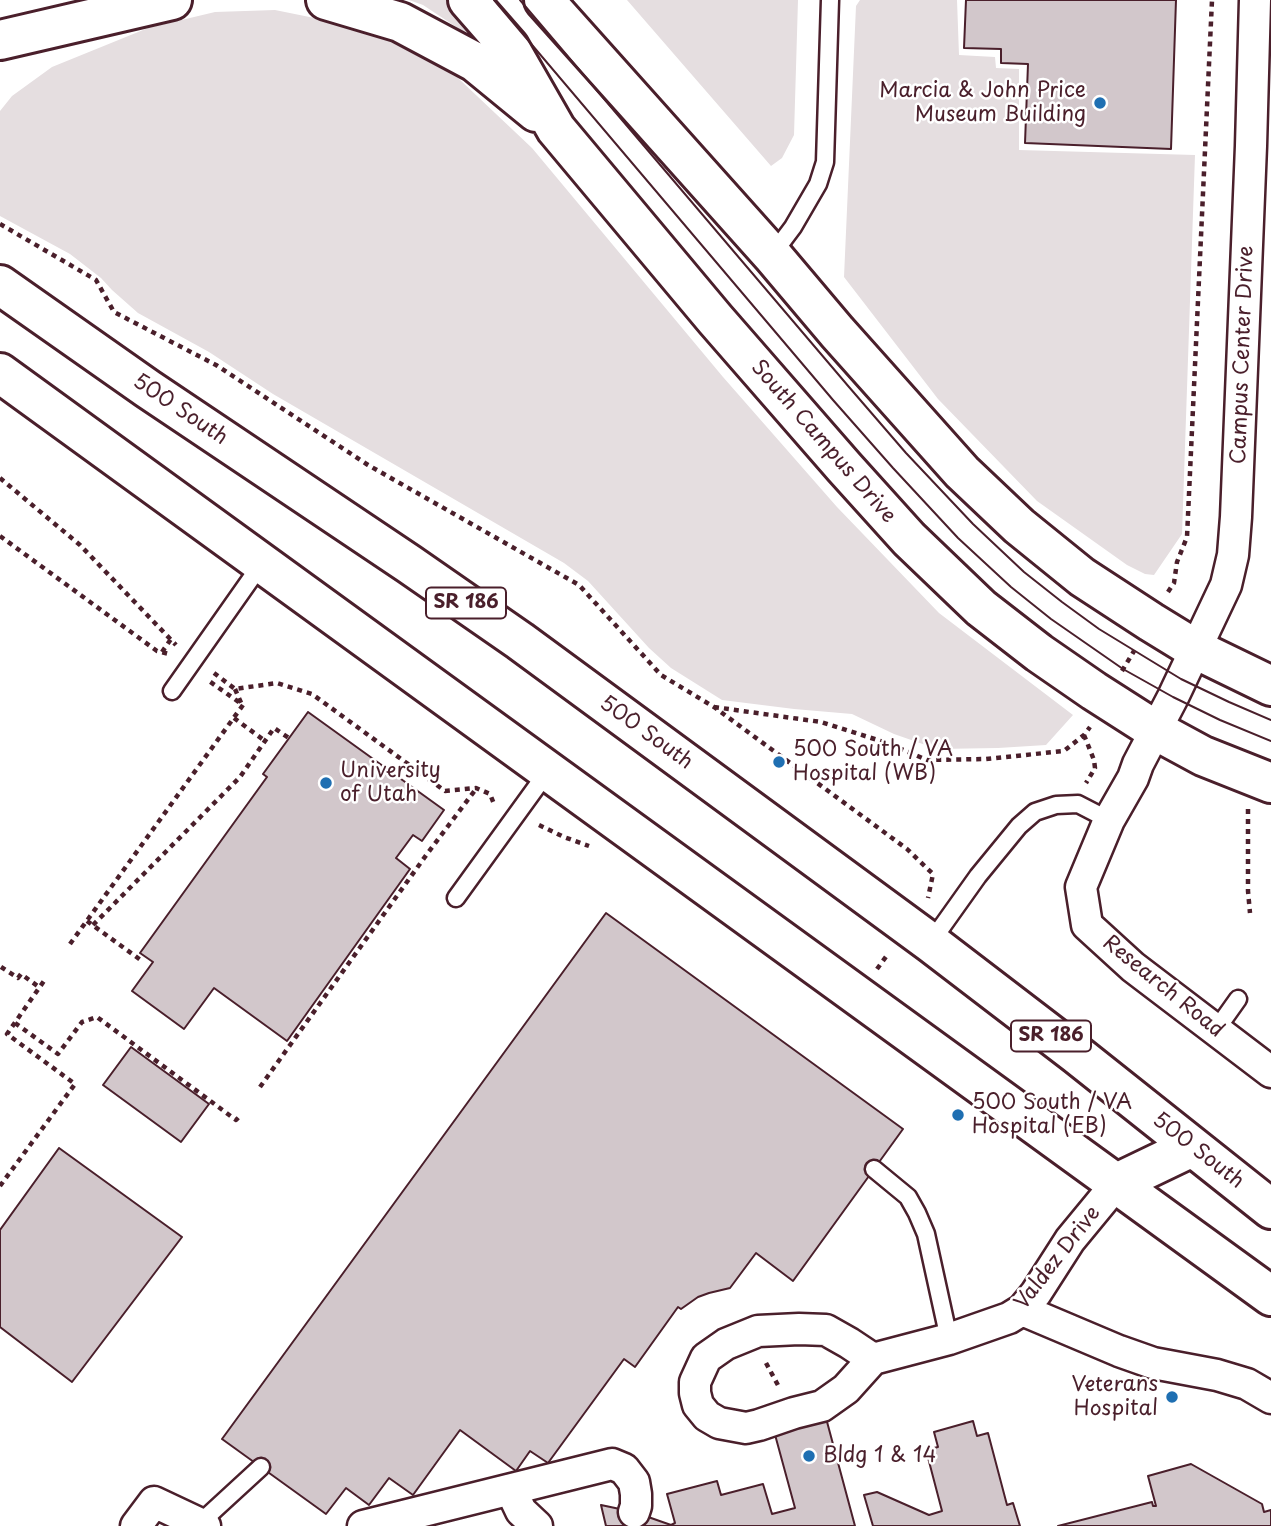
<!DOCTYPE html>
<style>
body{margin:0}
canvas{display:block;background:#fff}
</style>
<canvas width="1271" height="1526"></canvas>
<script>
const g = document.querySelector('canvas').getContext('2d');
g.lineJoin = 'round';
function fill(path, color) {
  g.fillStyle = color;
  g.fill(path, 'evenodd');
}
function poly(rows) {
  const path = new Path2D();
  for (const r of rows) {
    path.moveTo(r[0], r[1]);
    for (let i = 2; i < r.length; i += 2) path.lineTo(r[i], r[i + 1]);
  }
  return path;
}
function strokePath(path, color, width, dash) {
  g.strokeStyle = color;
  g.lineWidth = width;
  g.lineCap = dash ? 'butt' : 'round';
  g.setLineDash(dash || []);
  g.stroke(path);
}
function write(font, color, halo, rows, align = 'center') {
  g.font = font + ' "Playpen Sans",sans-serif';
  g.lineWidth = 5;
  g.setLineDash([]);
  g.textBaseline = 'middle';
  g.strokeStyle = halo;
  g.fillStyle = color;
  for (const [text, x, y, turn = 0] of rows) {
    g.save();
    g.translate(x, y);
    g.rotate((+turn || 0) * Math.PI / 180);
    g.textAlign = isNaN(turn) ? turn : align;
    if (halo) g.strokeText(text, 0, 0);
    g.fillText(text, 0, 0);
    g.restore();
  }
}
const green = poly([
 [409,0,450,0,494,52,423,5],
 [627,0,798,0,794,135,782,158,771,166],
 [860,0,957,0,959,55,995,57,996,68,1019,69,1019,150,1195,155,1182,534,1154,575,1145,574,1127,565,1037,501,938,399,844,277,856,6],
 [275,10,344,24,392,42,458,78,532,148,723,377,837,507,939,613,1073,715,1046,745,998,748,937,749,894,734,852,714,794,709,722,700,671,668,649,648,588,581,564,563,273,394,209,352,138,313,112,290,101,278,70,254,0,216,0,111,12,96,52,67,148,28,215,12]
]);
const building = poly([
 [966,0,1176,0,1171,149,1025,143,1028,64,1001,63,1001,49,964,48,966,0],
 [308,712,444,810,422,841,413,835,396,858,410,869,287,1041,214,988,184,1029,132,991,153,962,140,953,267,777,263,774,308,712],
 [606,913,903,1129,793,1281,756,1253,730,1288,709,1293,698,1297,681,1309,678,1307,635,1367,624,1359,548,1463,530,1451,516,1471,460,1430,413,1495,389,1478,369,1505,346,1488,326,1514,222,1439,606,913],
 [131,1047,209,1104,181,1142,103,1085,131,1047],
 [59,1148,182,1237,72,1382,0,1327,0,1230,59,1148],
 [826,1418,855,1526,606,1526,601,1505,634,1512,671,1525,675,1523,667,1494,717,1481,721,1495,763,1484,772,1514,795,1508,774,1431,826,1418],
 [973,1421,977,1436,988,1433,1007,1505,1013,1503,1020,1526,873,1526,864,1495,877,1492,929,1515,942,1511,926,1450,938,1447,934,1432,973,1421],
 [1191,1464,1262,1504,1264,1512,1271,1510,1271,1526,1058,1526,1152,1502,1153,1506,1156,1506,1148,1476,1191,1464]
]);
const path = poly([
 [0,224,96,280,114,312,216,365,368,465,579,585,661,675,714,707,907,849,933,874,928,898],
 [0,478,80,545,176,645],
 [0,536,157,651,169,654],
 [1168,592,1174,583,1177,562,1187,537,1212,0],
 [162,652,171,639],
 [1122,671,1134,651],
 [214,673,235,689,277,683,312,694,445,791,476,788,490,794,494,804],
 [235,689,242,705],
 [714,707,821,722,887,743,927,760,986,759,1064,751,1084,735,1090,727],
 [234,718,265,741],
 [1084,735,1094,760,1095,768,1086,783],
 [1248,809,1248,891,1250,913],
 [539,825,564,837,589,846],
 [87,921,142,961],
 [93,925,240,777,274,728,289,738],
 [70,944,243,705,209,681],
 [1,967,18,978,21,974,39,987],
 [877,969,888,954],
 [15,1023,58,1054,82,1022,97,1017,236,1120,239,1117],
 [260,1087,427,854,476,789],
 [0,1186,75,1084,7,1034,46,978],
 [766,1363,779,1387]
]);
const service = poly([
 [772,255,793,227,818,184,825,162,830,0],
 [172,691,262,563],
 [456,898,548,771],
 [931,942,978,876,1019,826,1035,812,1056,805,1078,804,1109,820],
 [1216,1030,1238,999],
 [874,1169,908,1197,917,1213,926,1234,949,1339],
 [199,1524,261,1467]
]);
const minor = poly([
 [1255,0,1251,146,1236,517,1233,555,1226,585,1173,697,1138,764,1133,778,1109,820,1081,887,1087,925,1133,967,1271,1072],
 [1022,1310,1119,1351,1153,1363,1217,1375,1247,1384,1271,1398],
 [873,1359,849,1343,826,1330,799,1329,758,1331,726,1344,706,1358,695,1382,695,1393,698,1405,707,1416,719,1423,746,1428,759,1425,794,1413,822,1406,846,1389,873,1359,949,1339,1009,1318,1022,1310,1036,1293,1070,1240,1117,1183],
 [511,1490,521,1511,537,1526],
 [136,1526,154,1502,205,1526],
 [363,1526,612,1464,624,1469,634,1482,636,1494,636,1506,634,1512]
]);
const tertiary = poly([
 [326,0,400,22,475,62,536,112],
 [468,0,509,47,556,129,715,319,844,467,909,539,981,608,1039,653,1094,691,1155,730,1203,756,1271,783],
 [544,0,772,255,837,332,962,472,1019,526,1082,577,1151,622,1195,649,1271,686],
 [0,40,172,0]
]);
const primary = poly([
 [0,285,148,389,409,564,520,641,931,943,1076,1054,1271,1209],
 [0,373,1271,1296],
 [1117,1183,1192,1147]
]);
const tram = poly([
 [494,0,833,400,893,468,958,538,1011,587,1051,619,1123,669,1173,697,1220,720,1271,741],
 [520,0,849,387,906,453,973,524,1024,572,1062,602,1099,629,1181,679,1229,702,1271,720]
]);
const markers = [
 [1100,103,7,"#1f6fb2"],
 [779,762,7,"#1f6fb2"],
 [326,783,7,"#1f6fb2"],
 [958,1115,7,"#1f6fb2"],
 [1172,1397,7,"#1f6fb2"],
 [809,1456,7,"#1f6fb2"]
];
const shields = [
 [466,603,80],
 [1051,1036,80]
];
const shieldNames = [
 ["SR 186",466,603],
 ["SR 186",1051,1036]
];
const poiNames = [
 ["Marcia & John Price",1086,91,"right"],
 ["Museum Building",1086,115,"right"],
 ["500 South / VA",793,750],
 ["Hospital (WB)",793,774],
 ["University",340,771],
 ["of Utah",340,795],
 ["500 South / VA",972,1103],
 ["Hospital (EB)",972,1127],
 ["Veterans",1158,1385,"right"],
 ["Hospital",1158,1409,"right"],
 ["Bldg 1 & 14",823,1456]
];
const streetNames = [
 ["Campus Center Drive",1243,355,-88],
 ["500 South",180,410,34],
 ["South Campus Drive",823,442,49],
 ["500 South",646,733,36],
 ["Research Road",1163,987,39],
 ["500 South",1198,1151,38],
 ["Valdez Drive",1058,1258,-52]
];
fill(green, '#e5dee0');
fill(building, '#d2c7cb');
strokePath(building, '#4a1f2b', 2);
strokePath(service, '#4a1f2b', 21);
strokePath(minor, '#4a1f2b', 35);
strokePath(tertiary, '#4a1f2b', 44);
strokePath(primary, '#4a1f2b', 44);
strokePath(path, '#4a1f2b', 4.5, [5, 5]);
strokePath(service, '#fff', 16);
strokePath(minor, '#fff', 30);
strokePath(tertiary, '#fff', 38);
strokePath(primary, '#fff', 38);
strokePath(tram, '#4a1f2b', 2);
for (const [x, y, r, color] of markers) {
  const dot = new Path2D();
  dot.arc(x, y, r, 0, 2 * Math.PI);
  g.fillStyle = color;
  g.fill(dot);
  strokePath(dot, '#fff', 2.5);
}
for (const [x, y, w] of shields) {
  const box = new Path2D();
  box.roundRect(x - w / 2, y - 15.5, w, 31, 5);
  g.fillStyle = '#fff';
  g.fill(box);
  strokePath(box, '#4a1f2b', 2);
}
write('bold 19px', '#4a1f2b', null, shieldNames);
write('21px', '#4a1f2b', '#fff', poiNames, 'left');
write('21px', '#4a1f2b', '#fff', streetNames);
</script>
